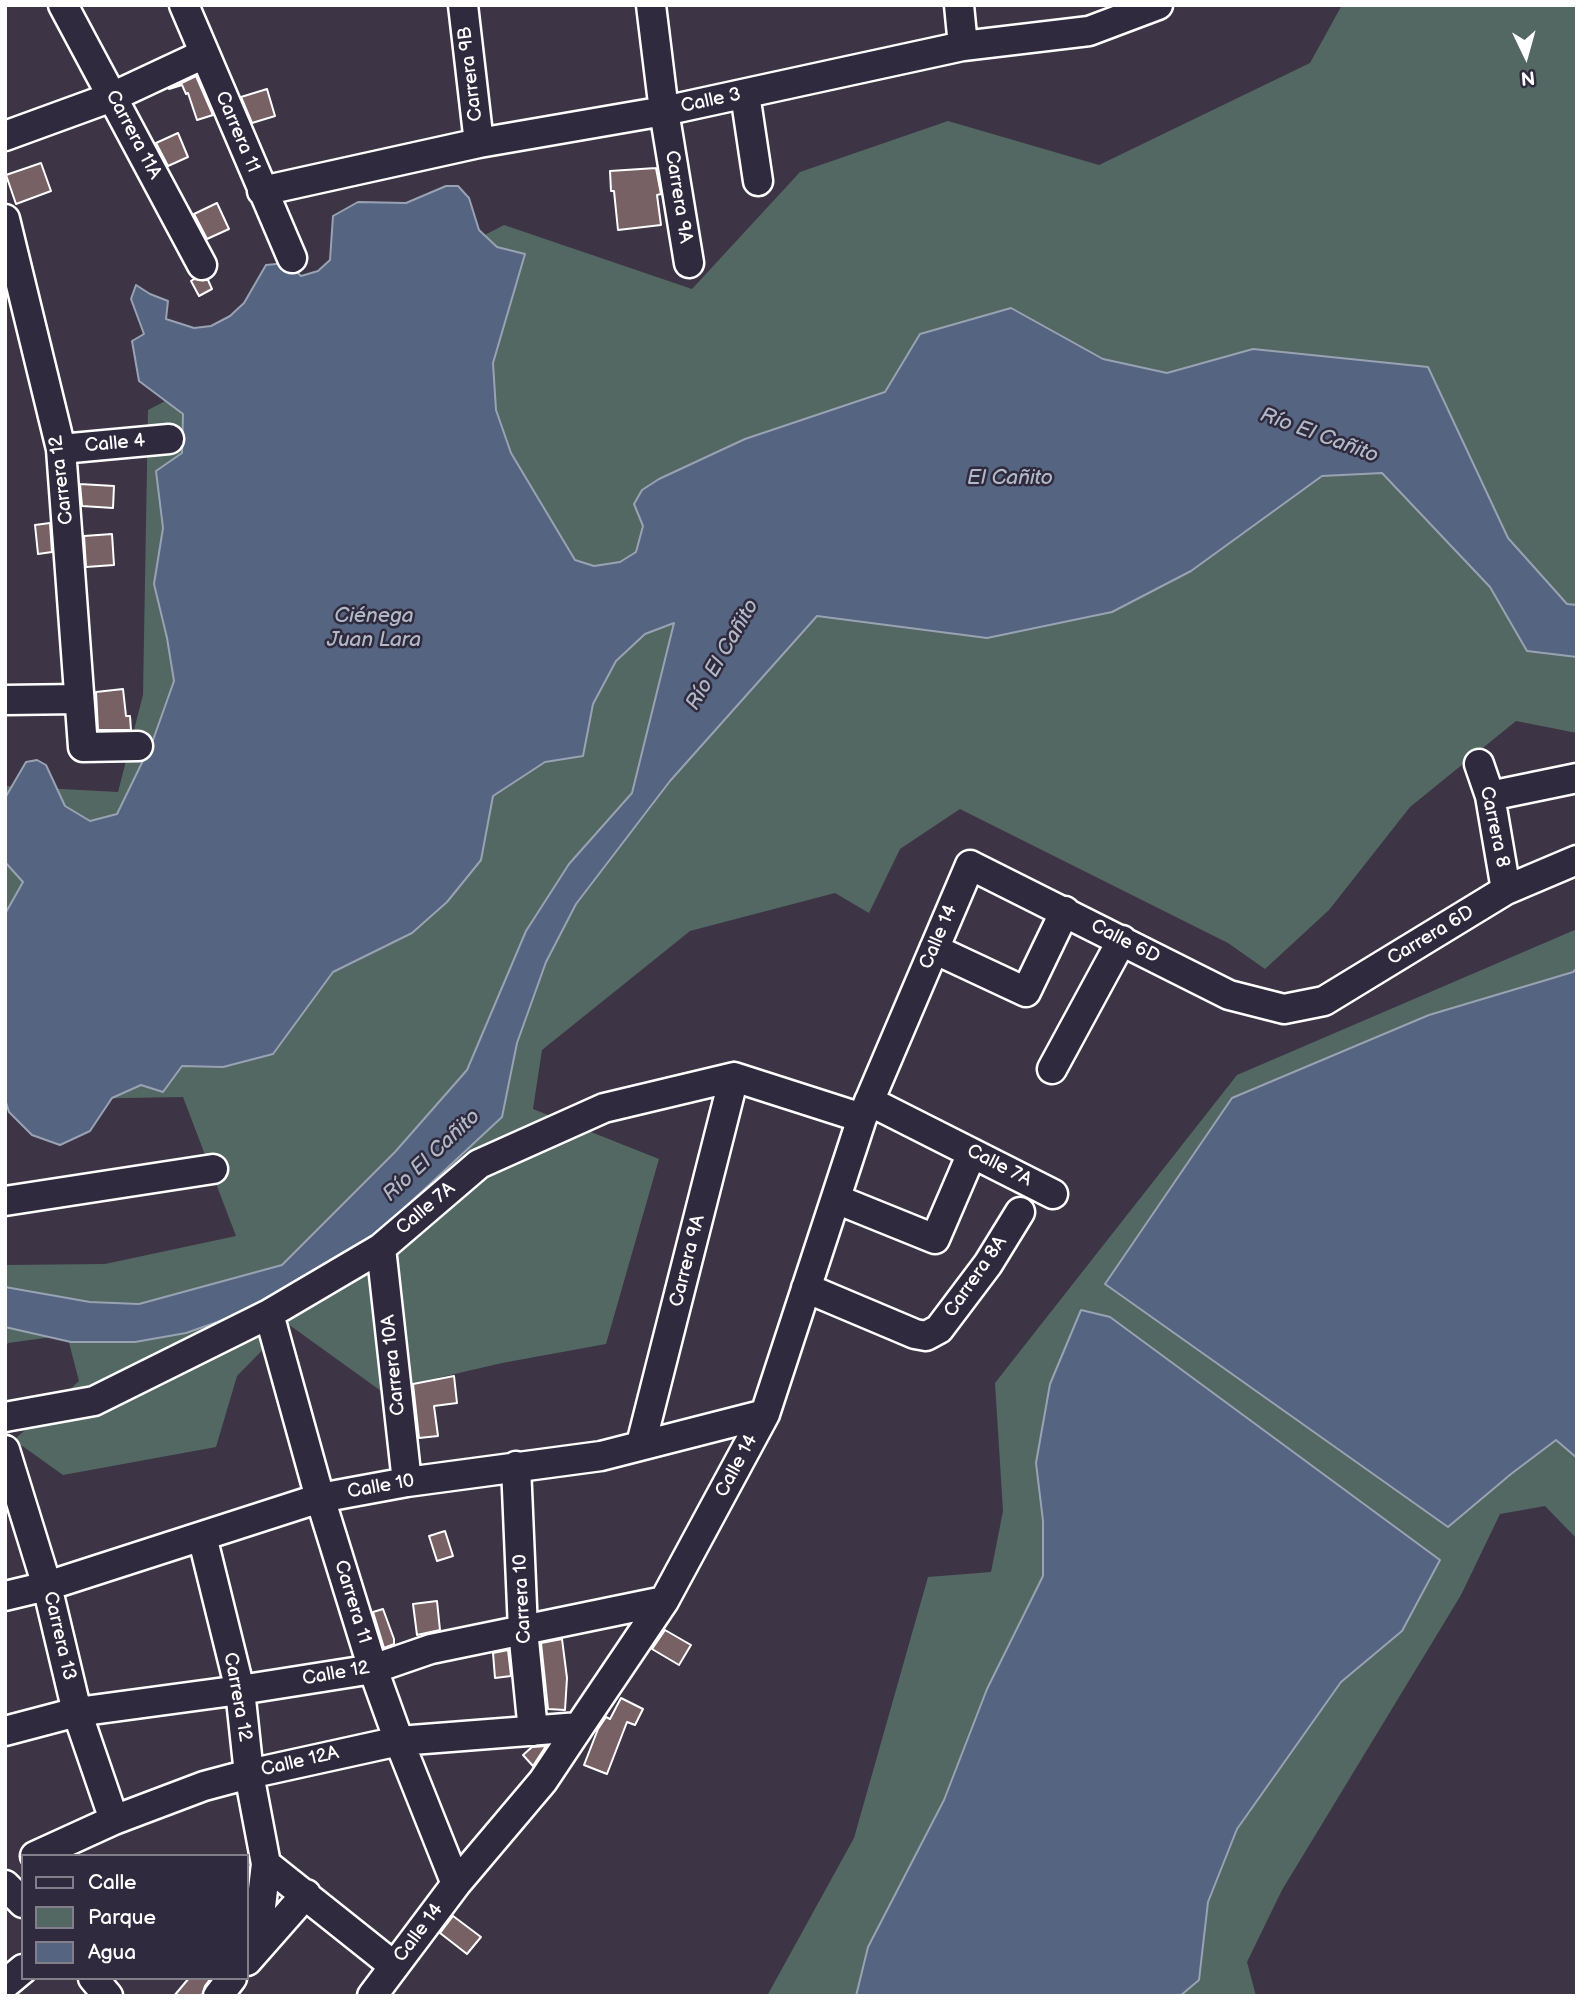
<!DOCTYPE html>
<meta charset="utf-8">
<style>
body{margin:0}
#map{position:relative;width:1582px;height:2001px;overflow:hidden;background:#3d3545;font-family:"Balsamiq Sans",sans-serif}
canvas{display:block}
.frame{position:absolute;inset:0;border:7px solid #fff;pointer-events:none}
.legend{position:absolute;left:21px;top:1854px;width:228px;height:126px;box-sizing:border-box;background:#2f2a3d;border:2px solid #827f8b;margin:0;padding:9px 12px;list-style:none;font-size:21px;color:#fff}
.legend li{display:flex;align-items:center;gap:14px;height:35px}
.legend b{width:35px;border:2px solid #827f8b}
.north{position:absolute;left:1491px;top:21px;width:70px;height:70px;-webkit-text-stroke:5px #2f2a3d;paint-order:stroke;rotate:175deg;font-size:19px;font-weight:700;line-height:28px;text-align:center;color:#fff}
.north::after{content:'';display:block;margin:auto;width:24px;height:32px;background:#fff;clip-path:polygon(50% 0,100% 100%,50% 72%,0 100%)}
</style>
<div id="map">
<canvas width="1582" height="2001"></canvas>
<div class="frame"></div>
<ul class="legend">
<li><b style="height:9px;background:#2f2a3d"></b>Calle</li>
<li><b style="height:19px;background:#536863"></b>Parque</li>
<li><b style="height:19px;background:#556480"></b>Agua</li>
</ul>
<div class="north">N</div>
</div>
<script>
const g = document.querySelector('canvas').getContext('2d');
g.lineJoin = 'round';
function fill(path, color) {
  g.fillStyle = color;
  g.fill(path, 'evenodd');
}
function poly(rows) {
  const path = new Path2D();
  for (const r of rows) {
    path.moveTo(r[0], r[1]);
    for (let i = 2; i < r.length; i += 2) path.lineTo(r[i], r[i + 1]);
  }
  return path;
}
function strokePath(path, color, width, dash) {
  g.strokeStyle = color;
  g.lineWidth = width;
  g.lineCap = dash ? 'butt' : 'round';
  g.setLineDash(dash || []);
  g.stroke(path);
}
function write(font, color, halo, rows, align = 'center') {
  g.font = font + ' "Balsamiq Sans",sans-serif';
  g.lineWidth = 5;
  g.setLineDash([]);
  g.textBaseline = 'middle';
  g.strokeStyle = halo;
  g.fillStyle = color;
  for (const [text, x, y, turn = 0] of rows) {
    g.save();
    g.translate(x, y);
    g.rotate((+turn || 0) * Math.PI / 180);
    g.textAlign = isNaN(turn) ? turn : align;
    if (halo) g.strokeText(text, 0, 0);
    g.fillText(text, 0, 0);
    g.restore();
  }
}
const green = poly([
 [1342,5,1577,5,1577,733,1516,721,1410,807,1329,910,1265,969,1228,943,960,809,900,849,869,913,835,893,690,931,542,1050,533,1109,659,1159,606,1344,502,1363,381,1391,288,1324,237,1376,216,1447,63,1475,14,1440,79,1381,67,1335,8,1343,5,1347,5,1265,105,1264,236,1236,183,1097,5,1100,5,786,118,792,143,695,148,410,504,225,692,289,800,172,948,121,1099,165,1310,63],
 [1577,929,1577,1539,1545,1506,1500,1514,1461,1595,1282,1890,1247,1962,1256,1996,767,1996,854,1838,928,1577,991,1572,1003,1511,995,1383,1237,1075]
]);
const water = poly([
 [446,186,458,186,469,198,479,230,497,247,525,254,493,363,496,410,511,453,575,560,594,566,620,562,636,552,643,526,634,504,642,490,659,479,745,439,885,392,920,334,1011,308,1103,359,1167,373,1253,349,1428,367,1508,538,1567,604,1577,605,1577,657,1527,651,1490,587,1382,473,1322,476,1191,571,1112,612,987,638,817,616,670,781,576,904,546,962,517,1043,502,1117,357,1252,254,1309,186,1333,135,1342,71,1342,5,1327,5,1287,90,1302,139,1304,282,1265,395,1152,467,1070,526,931,569,864,632,793,674,623,645,634,616,661,593,704,583,756,545,762,493,796,481,860,447,902,412,933,333,972,273,1054,223,1067,182,1066,163,1092,141,1085,112,1098,90,1131,60,1145,32,1135,9,1112,5,1099,5,914,23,882,5,862,5,798,26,762,37,760,46,765,65,806,90,821,117,814,153,740,174,681,167,638,154,584,163,528,156,471,182,453,183,414,139,381,132,341,144,334,131,299,136,285,150,294,168,301,166,319,194,328,211,326,230,316,244,303,266,265,287,263,301,276,318,271,330,260,333,216,358,202,406,203,446,186],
 [1577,968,1577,1458,1556,1440,1511,1474,1448,1527,1105,1284,1232,1098,1429,1015,1573,972,1577,968],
 [1081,1310,1110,1317,1440,1560,1402,1631,1341,1682,1237,1829,1208,1902,1199,1980,1180,1996,856,1996,868,1947,944,1800,987,1689,1043,1576,1043,1521,1036,1463,1050,1384,1081,1310]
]);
const building = poly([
 [196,76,213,115,197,120,188,93,186,94,182,85,169,89,196,76],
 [267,89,275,116,252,123,241,97,267,89],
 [178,133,188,157,168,166,156,143,178,133],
 [41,163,51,191,16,204,6,175,41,163],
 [656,168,661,194,657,195,661,225,618,230,614,191,611,191,610,171,656,168],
 [217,203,229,229,207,239,194,214,217,203],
 [194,279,208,280,212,289,199,296,191,281,194,279],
 [80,484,114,486,113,508,82,506,80,484],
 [50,523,52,552,38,554,35,525,50,523],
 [112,534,114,565,86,567,84,536,112,534],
 [123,689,126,716,130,716,131,730,98,730,96,692,123,689],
 [454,1376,457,1403,434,1406,438,1436,419,1438,413,1384,454,1376],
 [445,1531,453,1556,437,1561,429,1536,445,1531],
 [437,1601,440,1630,417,1635,413,1604,437,1601],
 [383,1609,394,1639,394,1644,384,1648,373,1612,383,1609],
 [665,1630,691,1645,679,1665,652,1649,665,1630],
 [562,1639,567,1678,565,1710,548,1709,541,1643,562,1639],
 [508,1650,511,1676,495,1678,493,1653,508,1650],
 [621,1698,643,1709,635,1725,627,1722,607,1774,584,1765,598,1729,606,1717,610,1719,621,1698],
 [546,1746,533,1766,523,1755,532,1747,546,1746],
 [453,1916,481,1937,467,1954,440,1933,453,1916],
 [189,1978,211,1978,205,1986,202,1996,174,1996,189,1978]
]);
const minor = poly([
 [63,5,202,265],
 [184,5,292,258],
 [463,5,479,143],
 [651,5,664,111,689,263],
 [959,5,963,46],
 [745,94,758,181],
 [5,136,112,97,204,54],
 [262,191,479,143,664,111,963,46,1089,31,1158,5],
 [5,219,61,449,83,747,138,746],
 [61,449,169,439],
 [5,700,79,699],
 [1479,764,1490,796,1506,890],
 [1490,796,1577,778],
 [934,949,1026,992,1065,911],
 [1052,1069,1122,940],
 [869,1101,1053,1194],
 [836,1199,935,1239,972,1153],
 [5,1201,213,1169],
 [381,1248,407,1482],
 [806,1288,915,1334,926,1336,939,1329,988,1264,1020,1212],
 [269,1314,320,1498,373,1669,399,1741,456,1884],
 [5,1417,94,1401,269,1314,381,1248,479,1164,604,1108,734,1077,862,1118],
 [641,1444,734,1077],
 [5,1450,47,1586,77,1712,114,1820],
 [516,1466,523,1630,533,1731],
 [202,1536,240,1690,249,1774,266,1864,394,1966],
 [5,1596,47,1586,320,1498,407,1482,601,1456,765,1414],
 [5,1731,77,1712,240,1690,373,1669,431,1649,664,1601],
 [35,1856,114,1820,204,1786,249,1774,399,1741,579,1727],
 [5,1885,23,1903],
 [256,1949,266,1864],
 [247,1961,306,1894],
 [93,1978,108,1996],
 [5,1984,23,1969],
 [218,1996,232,1978],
 [372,1996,456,1884,543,1781,579,1727,664,1601,765,1414,862,1118,970,865,1229,995,1284,1009,1324,1001,1506,890,1577,860]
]);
const streetNames = [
 ["Carrera 9B",471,74,-97],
 ["Calle 3",711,101,-12],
 ["Carrera 11",237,132,67],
 ["Carrera 11A",133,135,62],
 ["Carrera 9A",678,197,81],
 ["Calle 4",115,444,-5],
 ["Carrera 12",62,480,-97],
 ["Carrera 8",1494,827,78],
 ["Carrera 6D",1431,936,-31],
 ["Calle 14",939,937,-67],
 ["Calle 6D",1125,942,27],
 ["Calle 7A",999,1166,27],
 ["Calle 7A",426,1209,-40],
 ["Carrera 9A",688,1261,-76],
 ["Carrera 8A",976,1277,-55],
 ["Carrera 10A",394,1365,-96],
 ["Calle 14",737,1466,-62],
 ["Calle 10",381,1487,-10],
 ["Carrera 10",523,1599,-93],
 ["Carrera 11",352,1602,73],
 ["Carrera 13",59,1636,77],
 ["Calle 12",336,1674,-10],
 ["Carrera 12",237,1697,80],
 ["Calle 12A",300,1762,-13],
 ["Calle 14",419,1933,-53]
];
const waterNames = [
 ["Río El Cañito",1319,436,20],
 ["El Cañito",1010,479],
 ["Ciénega",374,617],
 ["Juan Lara",374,641],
 ["Río El Cañito",723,655,-60],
 ["Río El Cañito",432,1156,-43]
];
fill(green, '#536863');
fill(water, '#556480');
strokePath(water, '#99a2b3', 2);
fill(building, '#776165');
strokePath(building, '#fff', 2);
strokePath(minor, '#fff', 33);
strokePath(minor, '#2f2a3d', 28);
write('19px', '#fff', '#2f2a3d', streetNames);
write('italic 21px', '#b2b9c6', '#2f2a3d', waterNames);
</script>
